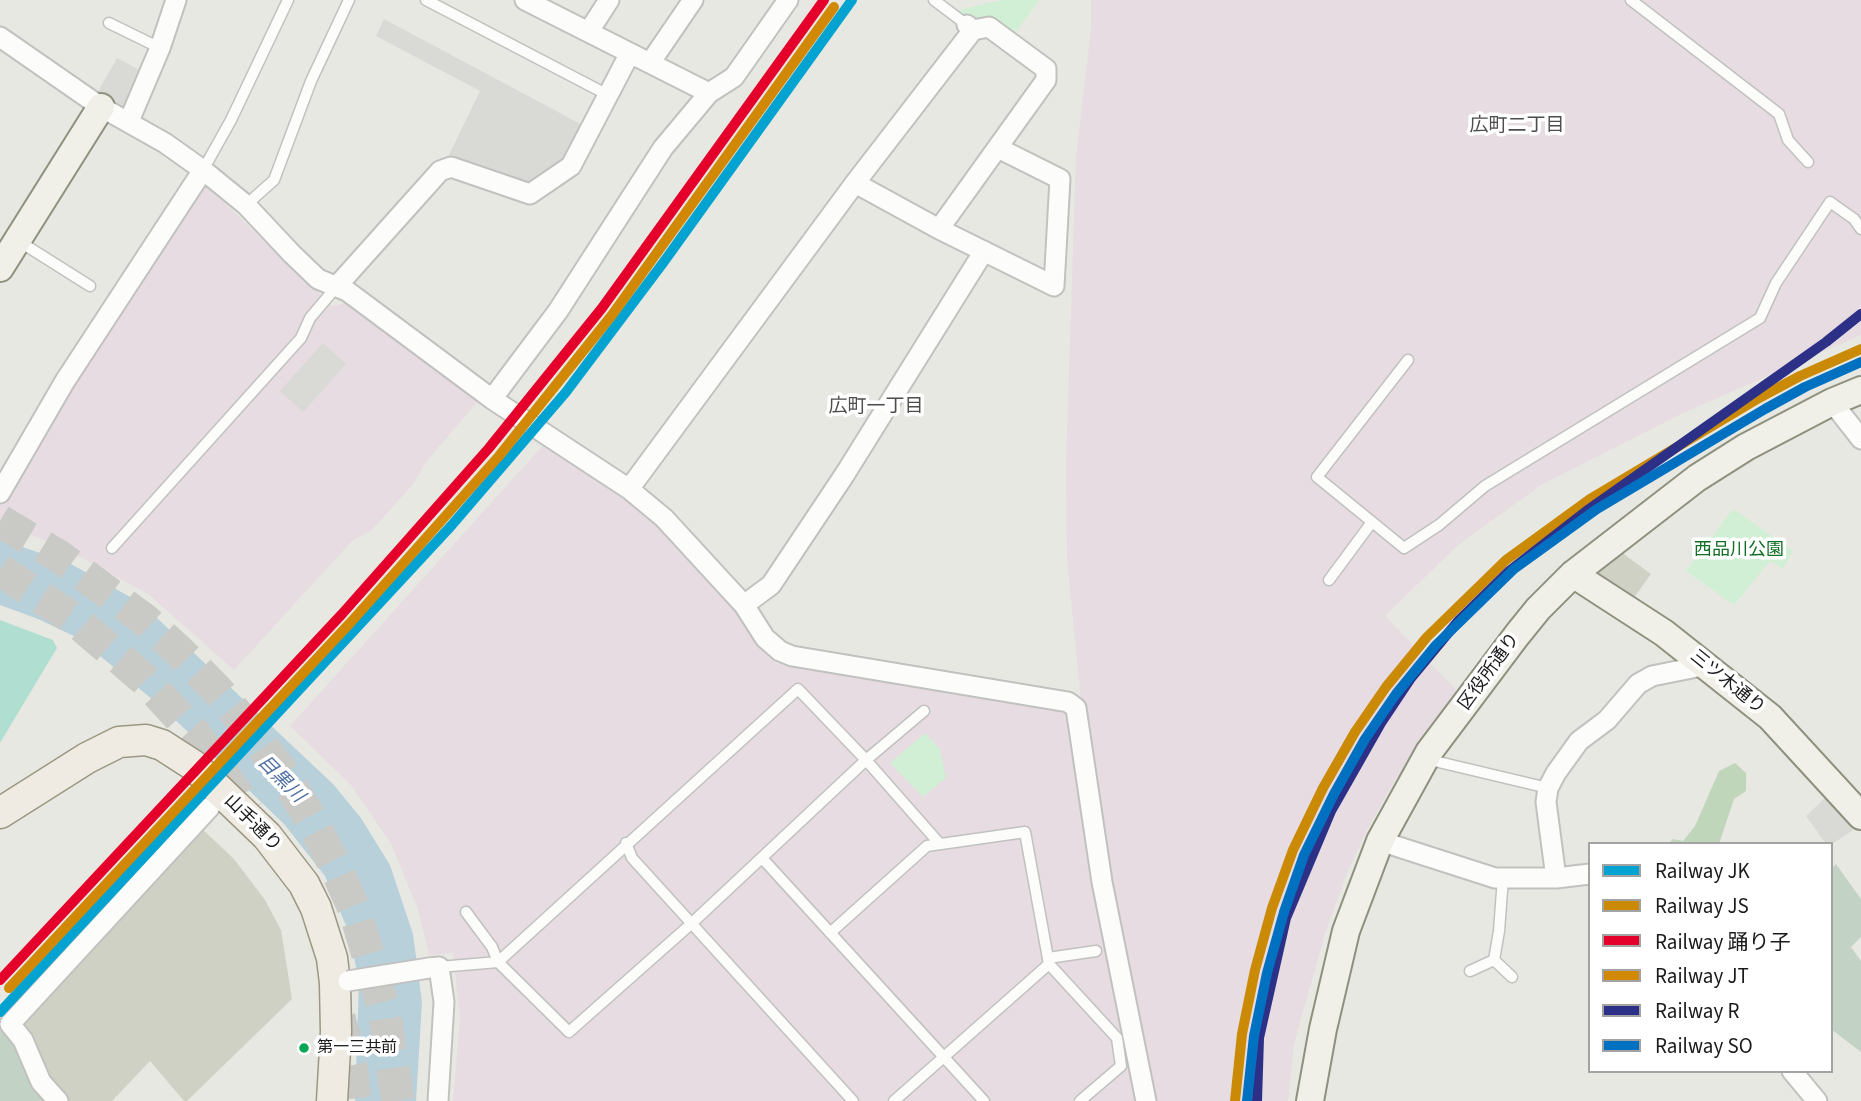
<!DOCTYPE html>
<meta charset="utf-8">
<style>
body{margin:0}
#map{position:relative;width:1861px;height:1101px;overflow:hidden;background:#e8e8e3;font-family:"Source Sans 3","Noto Sans JP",sans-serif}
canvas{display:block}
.legend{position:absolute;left:1588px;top:842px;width:245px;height:231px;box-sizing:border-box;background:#fff;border:2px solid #a3a3a3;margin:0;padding:9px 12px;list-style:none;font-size:21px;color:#1a1a1a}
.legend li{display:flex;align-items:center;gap:14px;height:35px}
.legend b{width:35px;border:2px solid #a3a3a3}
</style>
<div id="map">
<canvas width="1861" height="1101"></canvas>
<ul class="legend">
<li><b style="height:9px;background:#03a3d1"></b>Railway JK</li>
<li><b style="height:9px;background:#cb8a05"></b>Railway JS</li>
<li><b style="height:9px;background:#e4002b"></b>Railway 踊り子</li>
<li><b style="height:9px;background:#d18905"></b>Railway JT</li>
<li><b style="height:9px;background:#2d3087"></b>Railway R</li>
<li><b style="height:9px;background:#0071c1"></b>Railway SO</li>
</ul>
</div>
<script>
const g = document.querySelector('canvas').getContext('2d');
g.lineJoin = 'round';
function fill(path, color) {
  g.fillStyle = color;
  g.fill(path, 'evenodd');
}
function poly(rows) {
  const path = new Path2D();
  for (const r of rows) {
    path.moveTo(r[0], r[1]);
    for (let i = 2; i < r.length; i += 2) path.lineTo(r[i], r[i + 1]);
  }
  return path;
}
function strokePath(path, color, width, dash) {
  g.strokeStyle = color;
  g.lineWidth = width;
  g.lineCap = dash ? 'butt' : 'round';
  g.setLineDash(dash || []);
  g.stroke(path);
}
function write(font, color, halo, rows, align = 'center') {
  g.font = font + ' "Source Sans 3","Noto Sans JP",sans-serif';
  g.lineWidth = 7;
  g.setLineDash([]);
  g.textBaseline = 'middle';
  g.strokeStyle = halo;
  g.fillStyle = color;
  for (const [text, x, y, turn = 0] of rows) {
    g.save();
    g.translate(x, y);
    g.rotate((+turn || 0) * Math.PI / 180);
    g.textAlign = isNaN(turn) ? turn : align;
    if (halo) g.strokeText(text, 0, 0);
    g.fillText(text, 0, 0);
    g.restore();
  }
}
const industrial = poly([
 [1091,0,1861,0,1861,335,1681,414,1541,485,1458,545,1385,616,1457,691,1394,782,1368,828,1347,873,1325,934,1294,1044,1288,1101,1152,1101,1088,771,1067,560,1066,464,1076,156,1091,30],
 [201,184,214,193,332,306,347,303,478,401,425,463,414,483,372,530,352,541,234,670,148,594,58,545,0,524,0,505],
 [546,442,625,492,669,533,726,598,776,663,1062,706,1072,718,1141,1101,453,1101,460,1019,453,953,429,955,417,907,391,844,351,785,290,726]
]);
const construction = poly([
 [1621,552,1651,574,1633,599,1592,574],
 [199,826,234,859,265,900,281,930,292,999,187,1101,184,1101,150,1061,112,1101,62,1101,17,1021]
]);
const forest = poly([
 [1735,763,1746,773,1746,791,1734,799,1719,844,1668,844,1673,839,1683,841,1695,826,1719,771]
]);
const cemetery = poly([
 [1836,864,1861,899,1861,937,1851,947,1861,961,1861,1052,1831,1029,1831,869],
 [4,1026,21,1050,44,1101,0,1101,0,1031]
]);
const park = poly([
 [1001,0,1039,0,1010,40,973,27,955,11],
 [1733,509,1793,551,1783,569,1770,561,1734,605,1686,571],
 [925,733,940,749,946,778,923,797,890,763]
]);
const pitch = poly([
 [0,620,53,640,57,648,0,743]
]);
const parking = poly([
 [384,19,588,128,567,159,524,189,467,161,448,157,480,91,376,36],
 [117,58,143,72,123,110,96,95],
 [323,343,346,364,303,412,280,391],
 [1826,797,1853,830,1831,845,1826,844,1806,816]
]);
const water = poly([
 [0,539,71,564,141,603,333,784,361,818,390,865,413,934,422,1002,416,1101,355,1101,359,980,347,928,325,876,284,824,166,711,80,639,38,619,0,605]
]);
const highwayTunnel = poly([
 [0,521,60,557,145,620,182,654,218,691,251,731,281,771,309,816,334,864,355,911,384,1010,398,1101],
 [0,570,75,620,145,680,195,734,249,812],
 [339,1017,351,1067,355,1101]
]);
const lane = poly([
 [426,0,608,95],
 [934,0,967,25],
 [1631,0,1779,114,1788,140,1808,162],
 [109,23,160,48],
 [203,170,231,120,288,0],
 [246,205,274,180,311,81,349,0],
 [17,240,90,286],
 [1408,360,1317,477,1404,548,1439,525,1485,486,1760,318,1776,283,1830,202,1854,219,1861,229],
 [112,548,301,338,310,318,337,286],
 [1329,580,1372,522],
 [1426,759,1548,788],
 [626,843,632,858,853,1101],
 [762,858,984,1101],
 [466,912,492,947,498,962,569,1032,691,924,866,760,924,711],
 [830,933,927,846,1025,832,1049,964,1117,1038,1121,1066,1080,1101],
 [1048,958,1096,951],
 [1494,960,1499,931,1503,878],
 [439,967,498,962,798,689,866,760,939,843],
 [1470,971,1494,960,1512,977],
 [894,1101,1049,964]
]);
const street = poly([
 [525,0,709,93,734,77,788,0],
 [589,31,609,0],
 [0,37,101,107,165,143,203,170,246,205,292,254,318,279,347,291,492,399,629,489,664,518,744,605,765,638,780,651,792,656,1068,702,1076,708,1102,882,1146,1101],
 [650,63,693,0],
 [129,121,160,48,176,0],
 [855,183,939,229,1054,286,1060,179,998,148],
 [939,229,1046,80,1046,69,989,27,973,30],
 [337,286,440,171,451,167,530,194,571,166,630,53],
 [492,399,558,311,663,148,709,93],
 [1832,402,1861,439],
 [629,489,855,183,973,30,967,25],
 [0,493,65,381,203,170],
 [744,605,771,585,845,474,984,251],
 [1380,841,1495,878,1556,878,1590,874],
 [1556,878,1546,802,1548,788,1556,773,1579,741,1607,720,1638,684,1652,676,1707,665],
 [429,968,439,967,444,1002,438,1101],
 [1792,1071,1817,1101],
 [58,1101,41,1082,23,1040,10,1024,210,807]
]);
const secondary = poly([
 [0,268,101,107],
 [1573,574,1664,633,1770,717,1861,816],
 [1310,1101,1323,1029,1346,931,1380,841,1429,752,1517,635,1538,609,1573,574,1697,478,1746,447,1832,402,1861,390]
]);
const primary = poly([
 [0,813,87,758,119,742,146,740,162,745,193,765,267,836,304,884,316,908,332,958,335,983,336,1032,332,1101]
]);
const streetBridge = poly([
 [348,981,429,968]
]);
const rail1 = poly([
 [0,1012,451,526,566,392,663,263,852,0]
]);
const rail2 = poly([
 [1235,1101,1242,1034,1255,970,1272,908,1293,850,1323,788,1355,732,1386,687,1427,637,1506,560,1590,499,1759,398,1800,376,1861,349]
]);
const rail3 = poly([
 [0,980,342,614,489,448,602,308,824,0]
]);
const rail4 = poly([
 [9,988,351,622,499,456,612,315,834,7]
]);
const rail5 = poly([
 [1257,1101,1259,1038,1286,918,1331,811,1381,723,1411,678,1459,620,1508,572,1589,509,1826,342,1861,314]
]);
const rail6 = poly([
 [1247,1101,1254,1036,1267,973,1284,912,1304,855,1334,794,1365,739,1396,694,1436,645,1514,569,1597,509,1765,409,1805,387,1861,362]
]);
const markers = [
 [304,1048,6,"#00a651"]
];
const busNames = [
 ["第一三共前",317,1048]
];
const parkNames = [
 ["西品川公園",1739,551]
];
const streetNames = [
 ["区役所通り",1490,672,-54],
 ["三ツ木通り",1727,683,39],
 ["山手通り",252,824,45]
];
const neighbourhoodNames = [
 ["広町二丁目",1517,127],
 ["広町一丁目",876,408]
];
const waterNames = [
 ["目黒川",280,780,45]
];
fill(industrial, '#e6dce1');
fill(construction, '#d0d1c5');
fill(forest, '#c0d6ba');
fill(cemetery, '#c2d3c5');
fill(park, '#d1efd5');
fill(pitch, '#b0ded0');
fill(parking, '#d9d9d6');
fill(water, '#b8d0da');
strokePath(highwayTunnel, '#c9c9c5', 33, [33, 17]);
strokePath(lane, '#c1c1bf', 13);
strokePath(street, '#c1c1bf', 23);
strokePath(secondary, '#8d917d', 30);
strokePath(primary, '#9c9782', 33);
strokePath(lane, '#fcfcfb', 10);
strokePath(street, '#fcfcfb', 19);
strokePath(secondary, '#f0f0e9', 26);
strokePath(primary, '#efebe3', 30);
strokePath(streetBridge, '#c1c1bf', 23, []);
strokePath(streetBridge, '#fcfcfb', 19);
strokePath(rail1, '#03a3d1', 10);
strokePath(rail2, '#cb8a05', 10);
strokePath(rail3, '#e4002b', 10);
strokePath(rail4, '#d18905', 10);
strokePath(rail5, '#2d3087', 10);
strokePath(rail6, '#0071c1', 10);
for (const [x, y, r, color] of markers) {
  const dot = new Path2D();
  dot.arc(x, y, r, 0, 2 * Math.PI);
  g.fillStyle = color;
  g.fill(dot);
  strokePath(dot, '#fff', 2.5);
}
write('16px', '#1a1a1a', '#fff', busNames, 'left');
write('18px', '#136e26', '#fff', parkNames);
write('18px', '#1a1a1a', '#fff', streetNames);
write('19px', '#4d4d4d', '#fff', neighbourhoodNames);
write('italic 19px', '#4f6ea1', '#fff', waterNames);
</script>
